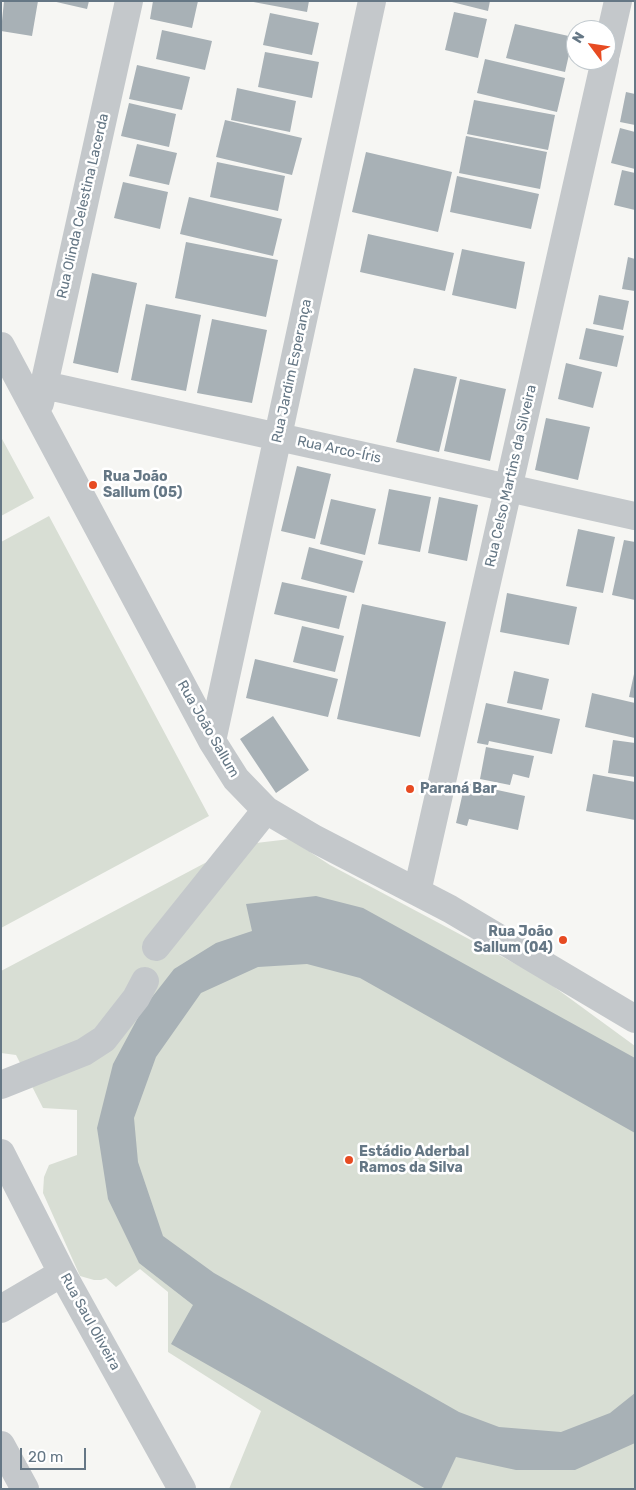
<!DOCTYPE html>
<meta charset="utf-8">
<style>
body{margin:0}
#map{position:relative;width:636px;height:1490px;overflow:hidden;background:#f6f6f3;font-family:Rubik,sans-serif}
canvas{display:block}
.frame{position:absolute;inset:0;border:2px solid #657785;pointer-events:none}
.north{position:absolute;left:566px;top:20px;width:50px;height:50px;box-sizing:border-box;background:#fff;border:1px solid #c1c9ce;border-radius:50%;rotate:301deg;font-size:14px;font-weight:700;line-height:20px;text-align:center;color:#657785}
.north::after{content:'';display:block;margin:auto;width:18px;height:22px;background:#e74b22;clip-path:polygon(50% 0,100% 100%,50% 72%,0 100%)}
.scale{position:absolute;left:20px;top:1448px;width:66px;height:22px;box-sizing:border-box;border:2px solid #657785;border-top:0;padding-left:6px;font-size:15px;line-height:18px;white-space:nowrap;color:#657785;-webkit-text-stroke:4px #fff;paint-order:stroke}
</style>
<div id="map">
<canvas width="636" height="1490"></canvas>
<div class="frame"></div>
<div class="north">N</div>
<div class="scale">20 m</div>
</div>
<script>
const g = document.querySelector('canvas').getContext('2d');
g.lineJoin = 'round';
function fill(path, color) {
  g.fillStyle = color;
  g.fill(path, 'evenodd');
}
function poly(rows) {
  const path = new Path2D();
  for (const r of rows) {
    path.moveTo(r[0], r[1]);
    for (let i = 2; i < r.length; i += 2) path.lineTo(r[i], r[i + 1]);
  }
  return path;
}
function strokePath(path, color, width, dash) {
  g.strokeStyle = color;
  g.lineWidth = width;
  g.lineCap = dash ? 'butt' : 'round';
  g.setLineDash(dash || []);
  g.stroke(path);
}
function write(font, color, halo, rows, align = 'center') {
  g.font = font + ' Rubik,sans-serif';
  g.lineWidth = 5;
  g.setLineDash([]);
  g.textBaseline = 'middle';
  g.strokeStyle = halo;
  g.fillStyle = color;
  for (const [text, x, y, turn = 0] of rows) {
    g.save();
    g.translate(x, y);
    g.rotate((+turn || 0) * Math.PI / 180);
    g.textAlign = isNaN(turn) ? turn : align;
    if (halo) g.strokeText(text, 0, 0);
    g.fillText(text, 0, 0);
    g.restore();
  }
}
const green = poly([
 [1,437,34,498,1,516],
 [49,516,209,816,1,928,1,542],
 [290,839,330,865,542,978,635,1046,635,1489,229,1489,261,1411,168,1352,168,1292,140,1269,116,1287,106,1278,101,1280,94,1280,80,1276,43,1193,44,1177,49,1165,77,1155,77,1110,43,1108,16,1055,1,1053,1,971,239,845]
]);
const building = poly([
 [4,1,38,1,32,36,1,31],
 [52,1,89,1,87,9],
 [153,1,198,1,192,28,150,19],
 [248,1,309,1,307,12],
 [448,1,490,1,488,11],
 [454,12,487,19,478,58,445,50],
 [270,13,319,23,312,55,263,45],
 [515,24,573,37,565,72,506,58],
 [162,30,212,41,205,70,156,59],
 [265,52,319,62,312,98,258,87],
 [485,59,565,78,557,112,477,93],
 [137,65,190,77,182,110,129,99],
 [237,88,296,101,290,132,231,120],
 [626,92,635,94,635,125,620,122],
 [474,100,555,115,548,150,467,134],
 [129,103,176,114,169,147,121,136],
 [225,120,302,138,292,175,216,157],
 [620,128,635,132,635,169,611,163],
 [466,136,547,152,540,189,459,173],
 [137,144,177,153,169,185,129,176],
 [366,152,452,172,438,232,352,212],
 [217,162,285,176,278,211,210,197],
 [622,170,635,173,635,210,614,205],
 [457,176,539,194,531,229,450,212],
 [123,182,168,192,160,229,114,218],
 [189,197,282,219,273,256,180,234],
 [368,234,454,253,445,291,360,272],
 [186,242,278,260,266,317,175,298],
 [462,249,525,262,516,309,452,295],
 [628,257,635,259,635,291,622,289],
 [92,273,137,283,118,373,73,363],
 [599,295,629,301,623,330,593,324],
 [146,304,201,315,186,391,131,380],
 [212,319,267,330,252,403,197,393],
 [586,328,624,336,617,367,579,359],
 [566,363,602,372,593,408,558,399],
 [414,368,457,377,439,452,396,442],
 [460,379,506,389,490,461,444,451],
 [546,418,590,427,578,480,535,470],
 [297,466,331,474,315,539,281,531],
 [389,489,431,497,420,552,378,544],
 [439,497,478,505,467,561,428,553],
 [331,499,376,509,365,555,320,544],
 [578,529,615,537,603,593,566,586],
 [624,540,635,542,635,600,612,595],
 [309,547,363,561,354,593,301,579],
 [282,582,347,596,339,629,274,614],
 [507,593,577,607,569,645,500,632],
 [362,604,446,622,420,737,337,719],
 [302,626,344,636,335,672,293,662],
 [255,659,338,679,328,717,246,698],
 [514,671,549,679,542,710,507,703],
 [634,674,635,674,635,698,629,697],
 [592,693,635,703,635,738,585,727],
 [486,703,560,719,552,754,489,741,488,745,477,743],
 [273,716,309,770,276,793,240,739],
 [613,740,635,743,635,777,608,773],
 [486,747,534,756,529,778,513,774,510,785,480,779],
 [593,774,635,782,635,820,586,811],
 [465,783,525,796,518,830,469,819,467,826,456,823],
 [316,896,363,908,635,1058,635,1133,360,978,307,964,258,967,201,993,156,1057,134,1118,138,1162,163,1236,214,1273,459,1412,499,1427,561,1432,610,1413,635,1393,635,1443,575,1470,516,1470,456,1457,441,1489,426,1489,171,1344,193,1305,139,1263,108,1199,97,1128,113,1064,142,1010,174,969,216,943,252,931,246,904]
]);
const minor = poly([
 [606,54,618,1],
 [1,346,212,741,236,779,266,810,315,839,450,909,635,1019],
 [44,385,635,516],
 [40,403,129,1],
 [212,741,372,1],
 [417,892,605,60],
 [156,947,266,810],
 [1,1085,84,1052,104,1039,136,998,145,981],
 [1,1153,62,1273,182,1489],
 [1,1309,62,1273],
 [1,1445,25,1489]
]);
const markers = [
 [93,485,5,"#e74b22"],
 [410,789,5,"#e74b22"],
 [563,940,5,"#e74b22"],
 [349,1160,5,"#e74b22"]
];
const streetNames = [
 ["Rua Olinda Celestina Lacerda",83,206,-77],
 ["Rua Jardim Esperança",292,371,-78],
 ["Rua Arco-Íris",339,450,12],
 ["Rua Celso Martins da Silveira",511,476,-77],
 ["Rua João Sallum",208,729,60],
 ["Rua Saul Oliveira",90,1322,61]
];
const poiNames = [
 ["Rua João",103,477],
 ["Sallum (05)",103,493],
 ["Paraná Bar",420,789],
 ["Rua João",553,932,"right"],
 ["Sallum (04)",553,948,"right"],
 ["Estádio Aderbal",359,1152],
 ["Ramos da Silva",359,1168]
];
fill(green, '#d8ded4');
fill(building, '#a8b1b6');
strokePath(minor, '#c4c8cb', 28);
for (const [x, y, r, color] of markers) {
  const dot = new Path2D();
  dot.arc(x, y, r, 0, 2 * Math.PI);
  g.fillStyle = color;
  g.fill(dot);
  strokePath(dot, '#fff', 2);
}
write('14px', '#657785', '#fff', streetNames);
write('bold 14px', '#657785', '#fff', poiNames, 'left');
</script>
